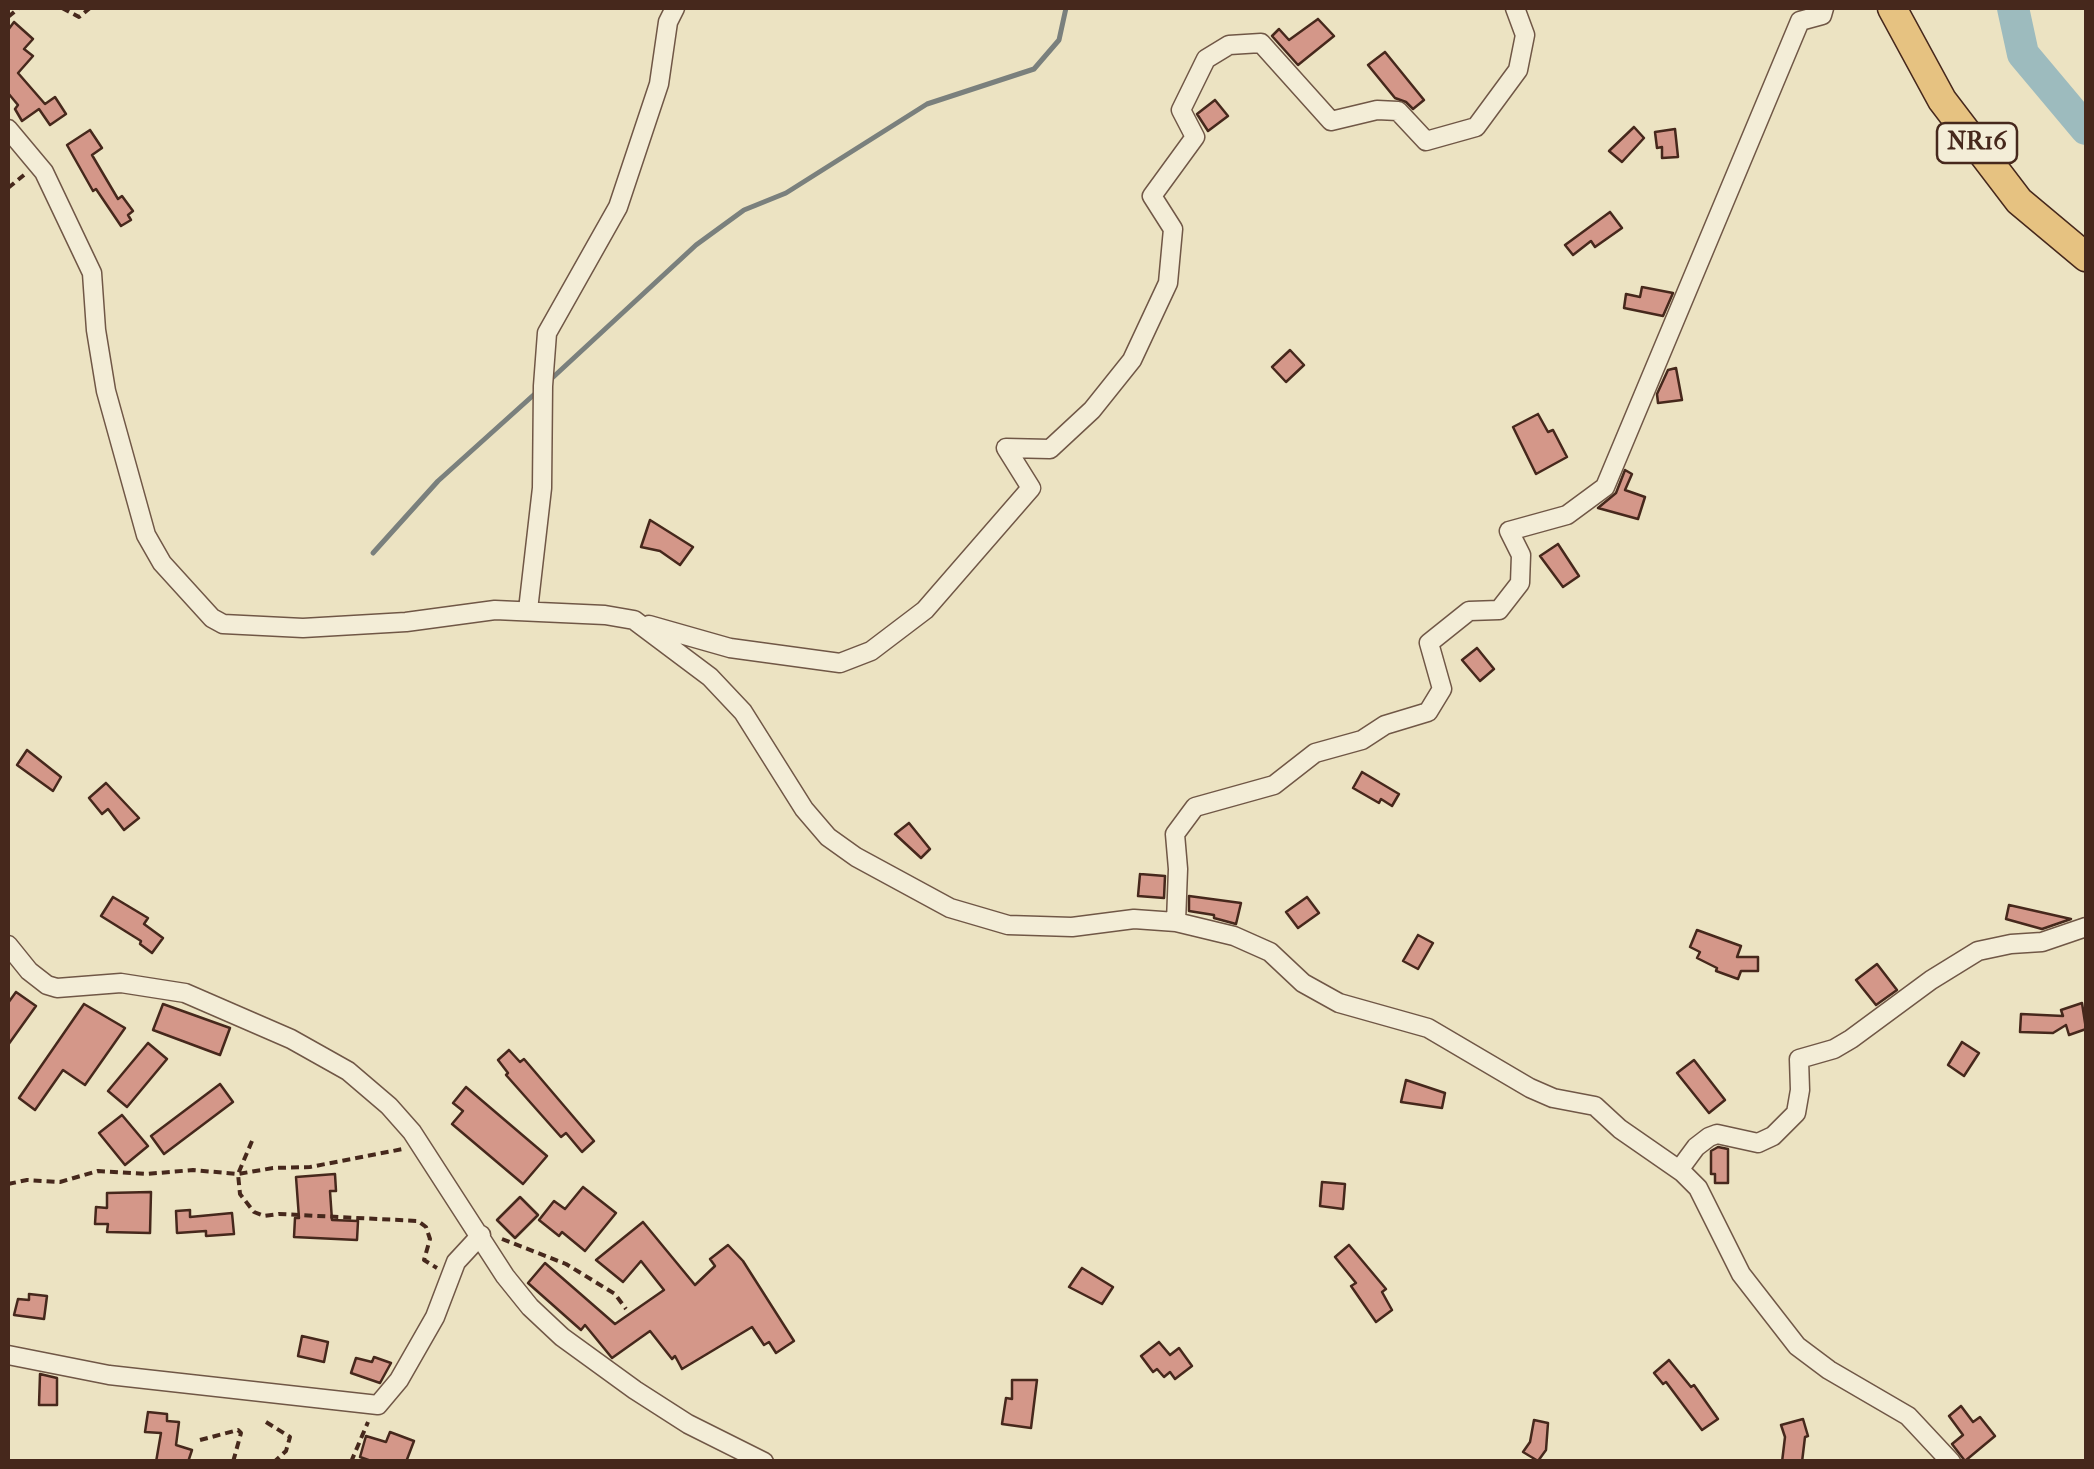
<!DOCTYPE html>
<style>
body{margin:0}
#map{position:relative;width:2094px;height:1469px;overflow:hidden;background:#ece3c2;font-family:"IM FELL French Canon",serif}
canvas{display:block}
.frame{position:absolute;inset:0;border:10px solid #46281c;pointer-events:none}
</style>
<div id="map">
<canvas width="2094" height="1469"></canvas>
<div class="frame"></div>
</div>
<script>
const g = document.querySelector('canvas').getContext('2d');
g.lineJoin = 'round';
function poly(rows) {
  const path = new Path2D();
  for (const r of rows) {
    path.moveTo(r[0], r[1]);
    for (let i = 2; i < r.length; i += 2) path.lineTo(r[i], r[i + 1]);
  }
  return path;
}
function strokePath(path, color, width, dash) {
  g.strokeStyle = color;
  g.lineWidth = width;
  g.lineCap = dash ? 'butt' : 'round';
  g.setLineDash(dash || []);
  g.stroke(path);
}
function fill(path, color) {
  g.fillStyle = color;
  g.fill(path, 'evenodd');
}
function write(font, color, halo, rows, align = 'center') {
  g.font = font + ' "IM FELL French Canon",serif';
  g.lineWidth = 9;
  g.setLineDash([]);
  g.textBaseline = 'middle';
  g.strokeStyle = halo;
  g.fillStyle = color;
  for (const [text, x, y, turn = 0] of rows) {
    g.save();
    g.translate(x, y);
    g.rotate((+turn || 0) * Math.PI / 180);
    g.textAlign = isNaN(turn) ? turn : align;
    if (halo) g.strokeText(text, 0, 0);
    g.fillText(text, 0, 0);
    g.restore();
  }
}
const stream = poly([
 [550,380,696,245,744,210,786,193,927,104,1034,69,1059,40,1066,8],
 [373,553,438,481,538,391]
]);
const river = poly([
 [2013,8,2023,54,2086,129]
]);
const building = poly([
 [1318,19,1334,36,1298,65,1272,36,1279,29,1289,40,1318,19],
 [14,22,33,39,24,49,33,56,18,73,45,104,55,97,66,114,50,125,39,109,22,121,15,109,18,105,8,93,8,30,14,22],
 [1385,52,1424,100,1413,109,1406,102,1395,98,1368,65,1385,52],
 [1215,100,1228,116,1208,131,1197,114,1215,100],
 [1634,127,1644,138,1622,162,1609,151,1634,127],
 [1675,129,1678,157,1662,158,1662,147,1657,148,1655,132,1675,129],
 [90,130,102,148,92,155,118,199,122,196,133,211,128,215,131,220,121,226,96,189,93,191,67,145,90,130],
 [1610,212,1622,228,1595,247,1591,241,1573,255,1565,245,1610,212],
 [1642,287,1673,293,1663,316,1624,308,1626,294,1640,297,1642,287],
 [1290,350,1304,365,1286,382,1272,367,1290,350],
 [1676,368,1682,400,1658,403,1657,394,1668,370,1676,368],
 [1538,414,1548,432,1553,430,1567,457,1536,474,1513,427,1538,414],
 [1625,470,1632,474,1625,490,1645,497,1638,519,1598,508,1616,493,1625,470],
 [650,520,693,547,680,565,660,551,641,547,650,520],
 [1558,544,1579,576,1563,587,1540,556,1558,544],
 [1477,648,1494,669,1480,681,1462,660,1477,648],
 [27,750,61,777,53,791,17,765,27,750],
 [1362,772,1399,794,1392,806,1381,799,1379,803,1353,788,1362,772],
 [106,783,139,818,124,830,108,809,102,814,89,798,106,783],
 [909,823,930,849,921,858,895,834,909,823],
 [1140,874,1165,876,1164,898,1138,896,1140,874],
 [1189,896,1241,903,1236,924,1214,918,1214,915,1189,911,1189,896],
 [113,897,148,918,144,924,163,938,152,953,140,944,141,941,101,916,113,897],
 [1307,897,1319,913,1298,928,1286,912,1307,897],
 [2009,905,2071,919,2042,929,2006,919,2009,905],
 [1697,930,1741,946,1737,957,1758,957,1758,971,1741,971,1738,979,1716,971,1717,968,1697,958,1700,952,1690,947,1697,930],
 [1418,935,1433,943,1418,969,1403,961,1418,935],
 [1877,964,1897,990,1876,1005,1856,980,1877,964],
 [16,992,36,1006,8,1045,8,1003,16,992],
 [2082,1003,2086,1029,2069,1035,2066,1025,2053,1033,2020,1032,2021,1014,2063,1016,2061,1010,2082,1003],
 [84,1004,125,1028,85,1085,63,1070,35,1110,19,1098,84,1004],
 [163,1004,230,1028,220,1055,153,1030,163,1004],
 [1962,1042,1979,1053,1964,1076,1948,1065,1962,1042],
 [148,1043,167,1059,127,1107,108,1091,148,1043],
 [509,1050,520,1062,524,1059,594,1141,582,1152,566,1133,561,1137,506,1075,508,1073,498,1060,509,1050],
 [1694,1060,1725,1100,1709,1113,1677,1073,1694,1060],
 [1406,1080,1445,1093,1442,1108,1401,1102,1406,1080],
 [220,1084,233,1102,164,1154,151,1136,220,1084],
 [466,1087,547,1156,523,1184,452,1124,463,1111,453,1103,466,1087],
 [122,1115,148,1146,125,1165,99,1133,122,1115],
 [1718,1147,1728,1149,1728,1183,1715,1183,1715,1174,1711,1174,1711,1151,1718,1147],
 [335,1174,336,1191,330,1191,332,1220,358,1221,357,1240,294,1237,295,1218,299,1218,296,1177,335,1174],
 [1322,1182,1345,1184,1343,1209,1320,1206,1322,1182],
 [583,1187,616,1213,585,1251,562,1232,559,1236,539,1220,554,1201,565,1209,583,1187],
 [151,1192,150,1233,107,1232,108,1224,95,1224,96,1207,107,1208,107,1193,151,1192],
 [520,1197,538,1215,515,1238,497,1220,520,1197],
 [190,1210,190,1217,232,1213,234,1234,206,1236,206,1231,177,1233,176,1211,190,1210],
 [643,1222,695,1285,715,1266,710,1259,728,1245,743,1261,794,1341,776,1353,769,1342,764,1345,752,1327,682,1369,675,1356,672,1359,650,1331,612,1358,585,1325,581,1330,528,1283,545,1263,615,1324,664,1290,641,1261,623,1282,596,1260,643,1222],
 [1349,1245,1386,1289,1382,1292,1392,1310,1376,1322,1351,1286,1356,1283,1335,1257,1349,1245],
 [1082,1268,1113,1287,1102,1304,1069,1287,1082,1268],
 [29,1294,47,1296,44,1319,14,1315,18,1299,29,1300,29,1294],
 [302,1336,328,1342,324,1362,298,1356,302,1336],
 [1159,1342,1170,1355,1179,1348,1192,1366,1175,1379,1170,1372,1164,1377,1157,1369,1153,1372,1141,1356,1159,1342],
 [374,1357,391,1363,380,1383,351,1373,356,1358,372,1362,374,1357],
 [1669,1360,1691,1387,1694,1385,1718,1419,1702,1430,1666,1382,1663,1384,1654,1373,1669,1360],
 [40,1374,57,1378,57,1405,39,1405,40,1374],
 [1012,1380,1037,1380,1031,1428,1002,1424,1006,1398,1012,1399,1012,1380],
 [1961,1406,1973,1422,1980,1417,1995,1436,1965,1461,1952,1444,1963,1435,1949,1416,1961,1406],
 [148,1412,167,1414,167,1421,179,1422,176,1445,192,1450,188,1462,156,1462,161,1433,145,1432,148,1412],
 [1803,1419,1808,1436,1805,1437,1802,1462,1782,1462,1785,1437,1781,1425,1803,1419],
 [1534,1420,1548,1423,1546,1450,1538,1461,1523,1452,1530,1442,1534,1420],
 [390,1432,414,1441,406,1462,374,1462,360,1457,366,1436,386,1442,390,1432]
]);
const path = poly([
 [62,8,79,17,90,8],
 [8,17,19,8],
 [8,188,24,175],
 [252,1141,238,1174,240,1194,254,1212,264,1216,279,1214,418,1221,426,1227,430,1239,424,1260,437,1268],
 [8,1184,27,1180,60,1182,98,1171,146,1174,193,1170,238,1174,273,1168,310,1167,403,1149],
 [502,1239,566,1264,615,1294,626,1309],
 [266,1422,290,1437,286,1451,274,1462],
 [200,1440,238,1430,241,1433,233,1462],
 [351,1462,368,1422]
]);
const minor = poly([
 [8,129,44,172,92,273,96,330,106,391,146,535,162,563,212,618,223,624,303,628,406,622,495,610,605,615,634,620,710,677,743,712,804,809,828,837,856,857,950,908,1008,925,1072,927,1134,919,1176,922,1234,936,1270,952,1303,983,1339,1003,1428,1028,1530,1088,1553,1098,1595,1106,1620,1129,1682,1172,1698,1188,1741,1274,1797,1346,1829,1370,1908,1416,1951,1462],
 [528,610,542,488,543,386,547,333,618,207,659,84,668,22,675,8],
 [649,625,730,648,840,663,871,651,925,610,1031,488,1006,448,1050,449,1092,410,1132,360,1168,283,1173,229,1152,196,1195,137,1181,110,1206,59,1229,45,1261,43,1331,121,1377,110,1398,111,1426,141,1476,127,1518,70,1525,35,1515,8],
 [1176,922,1178,869,1175,834,1195,807,1274,785,1315,753,1362,740,1385,725,1428,712,1442,689,1429,643,1469,611,1499,610,1520,583,1521,555,1509,531,1567,515,1605,487,1800,21,1822,15,1824,8],
 [8,945,29,971,47,985,57,988,121,983,185,993,291,1039,348,1071,389,1106,412,1132,505,1276,530,1307,562,1337,635,1390,688,1424,764,1462],
 [1679,1170,1696,1147,1709,1137,1717,1134,1758,1143,1773,1136,1796,1113,1800,1090,1799,1059,1834,1049,1851,1039,1931,980,1978,951,2011,944,2042,942,2086,927],
 [8,1355,109,1375,378,1405,399,1380,435,1317,456,1262,481,1235]
]);
const primary = poly([
 [1892,8,1942,100,2019,201,2086,257]
]);
const shields = [
 [1977,143,80]
];
const shieldNames = [
 ["NR16",1977,143]
];
strokePath(stream, '#7a807d', 5);
strokePath(river, '#9dbbbe', 32);
fill(building, '#d49789');
strokePath(building, '#46281c', 2.5);
strokePath(minor, '#705746', 21);
strokePath(primary, '#46281c', 31);
strokePath(path, '#46281c', 4, [8, 5]);
strokePath(minor, '#f3edd7', 18);
strokePath(primary, '#e6c281', 28);
for (const [x, y, w] of shields) {
  const box = new Path2D();
  box.roundRect(x - w / 2, y - 20, w, 40, 8);
  g.fillStyle = '#f3edd7';
  g.fill(box);
  strokePath(box, '#46281c', 2.5);
}
write('bold 25px', '#46281c', null, shieldNames);
</script>
